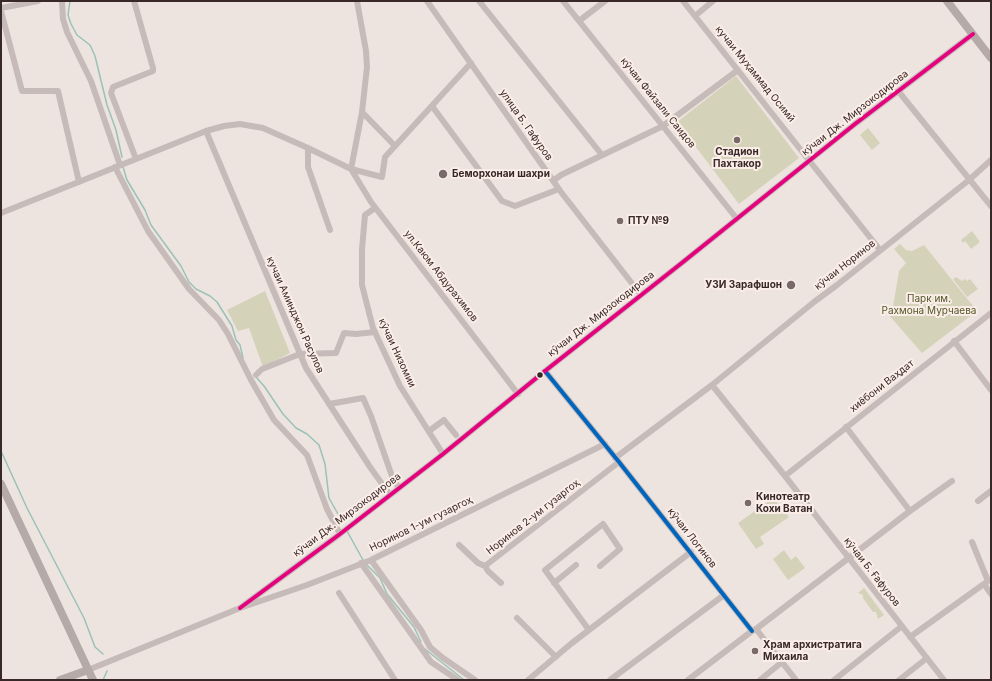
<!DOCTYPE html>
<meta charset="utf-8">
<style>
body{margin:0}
#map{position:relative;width:992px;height:681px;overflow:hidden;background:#ede4e0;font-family:Inter,sans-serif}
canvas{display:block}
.frame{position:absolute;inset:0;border:2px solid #382827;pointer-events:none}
</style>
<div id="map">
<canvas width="992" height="681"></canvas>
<div class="frame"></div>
</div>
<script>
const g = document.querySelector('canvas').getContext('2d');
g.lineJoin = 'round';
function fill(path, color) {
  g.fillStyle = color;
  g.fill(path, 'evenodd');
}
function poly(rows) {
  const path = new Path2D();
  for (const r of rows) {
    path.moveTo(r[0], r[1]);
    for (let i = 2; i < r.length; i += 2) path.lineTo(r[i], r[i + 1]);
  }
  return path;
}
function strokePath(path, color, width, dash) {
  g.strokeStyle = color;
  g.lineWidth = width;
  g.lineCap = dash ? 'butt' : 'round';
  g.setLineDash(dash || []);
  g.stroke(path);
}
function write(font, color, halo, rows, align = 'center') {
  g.font = font + ' Inter,sans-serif';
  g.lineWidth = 4;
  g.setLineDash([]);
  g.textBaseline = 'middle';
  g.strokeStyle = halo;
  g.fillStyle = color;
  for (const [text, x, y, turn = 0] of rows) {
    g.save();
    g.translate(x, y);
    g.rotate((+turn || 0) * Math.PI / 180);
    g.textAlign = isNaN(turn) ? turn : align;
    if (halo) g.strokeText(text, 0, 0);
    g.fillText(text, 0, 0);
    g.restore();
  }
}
const green = poly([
 [736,76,799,158,739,204,677,122],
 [868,128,880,143,872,150,860,135],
 [972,231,980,242,971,249,965,241,963,243,961,240],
 [900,244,906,250,912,251,924,245,977,311,922,353,887,313,893,307,899,271,906,263,894,249],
 [956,277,962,281,965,279,967,281,970,279,978,289,967,297,953,279],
 [265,291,290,353,263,367,249,328,238,331,227,310],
 [773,498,789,517,760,537,764,544,756,549,738,523],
 [784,550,791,560,796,556,805,568,788,580,773,559],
 [864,588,884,615,878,619,876,612,873,612,863,598,863,595,858,593]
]);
const stream = poly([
 [70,1,68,15,71,24,77,35,90,45,95,56,107,105,116,130,122,157],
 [123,167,127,180,145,210,151,225,181,266,189,282,196,289,210,296,217,302,232,326,236,340,240,345,243,358],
 [256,377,264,386,283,414,296,428,307,434,319,445,325,464,329,498,343,523],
 [1,451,27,508,84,618,95,647,103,654],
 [347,531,363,560],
 [365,563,380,578,387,594,414,627,421,642],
 [425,649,464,680],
 [103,680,107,671]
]);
const minor = poly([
 [62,1,63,19,67,32,91,81,120,165],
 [134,1,153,68,153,71,113,87,111,93,136,159],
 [357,1,366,51,367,67,362,112,351,169,371,202,518,394],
 [427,1,561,192,641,295],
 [479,1,602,155],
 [563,1,737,219],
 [683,1,880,250],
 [1,8,38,1],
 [1,11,22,91,58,91,79,182],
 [695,16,713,1],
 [579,21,605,1],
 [899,92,991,206],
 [432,106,502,201,515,206,559,189],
 [362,112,395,146],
 [206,131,306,368,370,467,390,495],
 [308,148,308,167,330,230],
 [115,167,148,231,189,289,219,320,228,334,251,380,274,420,307,455,327,509,340,534],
 [553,181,561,175,663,126,738,70],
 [375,208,365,215,362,249,362,285,373,328,400,386,443,454],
 [1,213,206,131,224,126,240,124,263,128,308,148,351,169,382,177,385,157,471,63],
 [954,341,991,390],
 [545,371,619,462,752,631],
 [256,375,262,369,300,354,336,353,344,333,356,334,375,332],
 [712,385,785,476,944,680],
 [329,404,363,398,371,416,393,479,399,488],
 [429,431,444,420,456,435],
 [615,458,712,385,814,302,837,285,969,180,991,160],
 [785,476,991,313],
 [978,501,991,491],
 [910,511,952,481],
 [459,545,478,563,485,566,619,462],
 [371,560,421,630,430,647,443,658,475,680],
 [361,563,431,662,458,680],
 [485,566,488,571,501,583],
 [554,583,576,565],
 [984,584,991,594],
 [339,593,395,680],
 [240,608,340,534,443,454,545,371,683,262,855,124,973,34],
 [517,618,556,657],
 [756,629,796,680],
 [589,630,545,570,603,524,620,549,600,566],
 [910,637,988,581,972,542],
 [88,670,240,608,307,585,371,560,605,444],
 [528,680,572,643,691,552],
 [610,680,724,595],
 [688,680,752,631,756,629,910,511,846,427],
 [760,680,782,662],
 [834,680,902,626],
 [899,680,927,658]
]);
const major = poly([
 [947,1,991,58],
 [1,484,93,680],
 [60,680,88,670]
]);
const bus1 = poly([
 [545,371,619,462,752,631]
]);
const bus2 = poly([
 [240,608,340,534,443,454,545,371,683,262,855,124,973,34]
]);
const markers = [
 [737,140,4,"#776a68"],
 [443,174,5,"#776a68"],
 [620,221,4,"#776a68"],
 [791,285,5,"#776a68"],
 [540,375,3.5,"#382827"],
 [748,503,4,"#776a68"],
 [755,651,4,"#776a68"]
];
const streetNames = [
 ["кучаи Муҳаммад Осимй",755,74,51],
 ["кӯчаи Файзали Саидов",658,103,51],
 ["кӯчаи Дж. Мирзокодирова",855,113,-38],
 ["улица Б. Гафуров",526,125,55],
 ["кӯчаи Норинов",845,265,-38],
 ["ул.Каюм Абдурахимов",441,276,52],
 ["кӯчаи Дж. Мирзокодирова",601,314,-38],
 ["кучаи Аминджон Расулов",295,315,66],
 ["кӯчаи Низомии",397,353,65],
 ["хиёбони Ваҳдат",882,386,-38],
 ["кӯчаи Дж. Мирзокодирова",347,515,-37],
 ["Норинов 2-ум гузаргоҳ",533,517,-38],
 ["Норинов 1-ум гузаргоҳ",421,524,-26],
 ["кӯчаи Логинов",692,538,52],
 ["кӯчаи Б. Ғафуров",872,572,52]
];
const poiNames = [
 ["Стадион",737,152,"center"],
 ["Пахтакор",737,164,"center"],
 ["Беморхонаи шахри",452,174],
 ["ПТУ №9",628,221],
 ["УЗИ Зарафшон",782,285,"right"],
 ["Кинотеатр",756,497],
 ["Кохи Ватан",756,509],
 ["Храм архистратига",763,645],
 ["Михаила",763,657]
];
const parkNames = [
 ["Парк им.",929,299],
 ["Рахмона Мурчаева",929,311]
];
fill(green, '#d4d2b9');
strokePath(stream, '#9ac2b7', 1.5);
strokePath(minor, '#c6bbb9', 6);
strokePath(major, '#b6aaa8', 8);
strokePath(bus1, '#0065bd', 4);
strokePath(bus2, '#e5007d', 4);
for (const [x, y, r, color] of markers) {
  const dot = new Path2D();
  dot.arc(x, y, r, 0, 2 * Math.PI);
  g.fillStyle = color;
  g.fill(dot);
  strokePath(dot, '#fbede7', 1.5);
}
write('10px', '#382827', '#fbede7', streetNames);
write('bold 10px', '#382827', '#fbede7', poiNames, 'left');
write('10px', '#535829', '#fbede7', parkNames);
</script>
